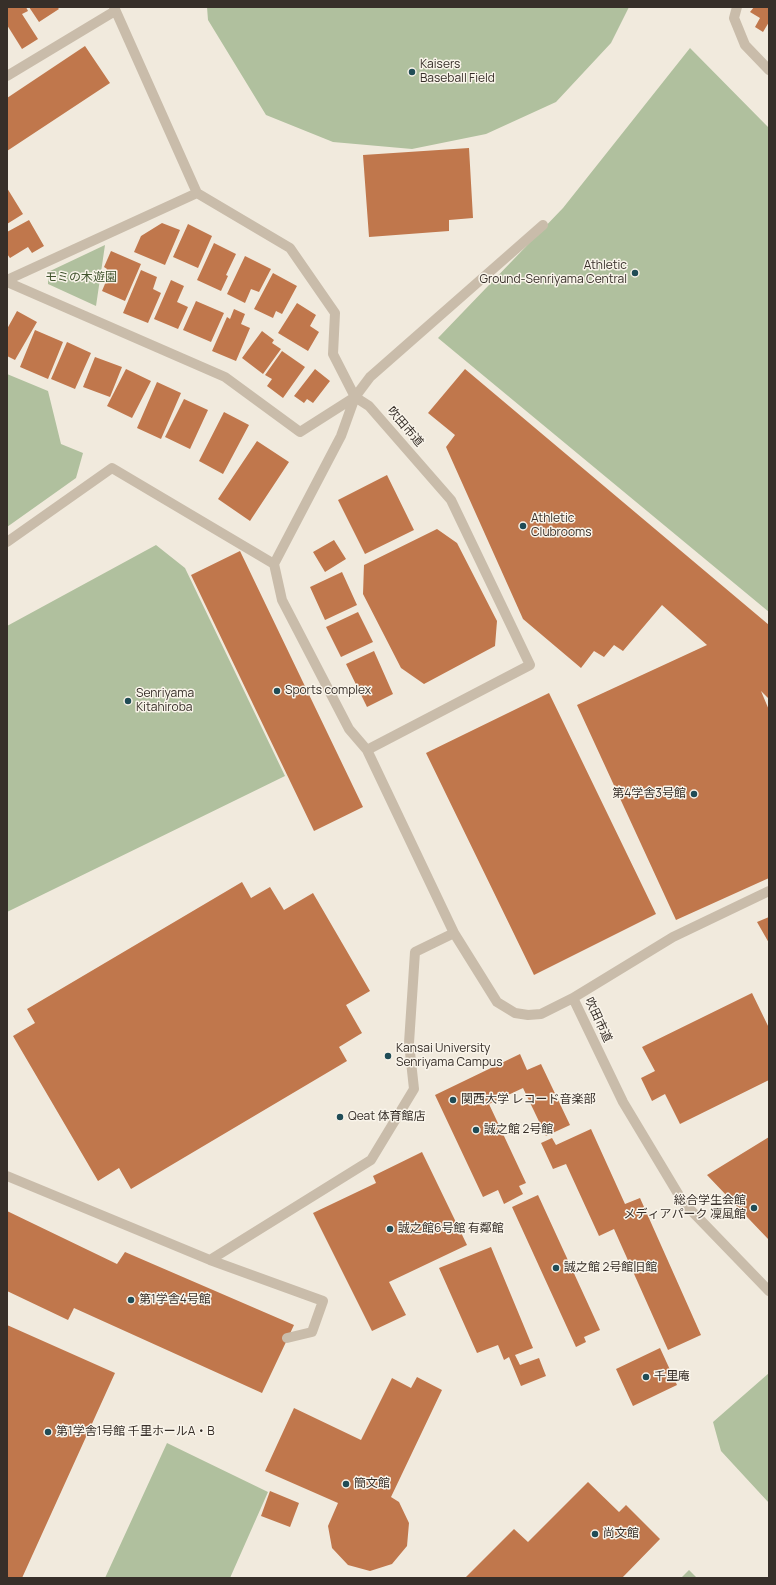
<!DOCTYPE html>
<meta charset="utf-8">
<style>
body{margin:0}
#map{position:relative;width:776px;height:1585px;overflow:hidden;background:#f1eadd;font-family:Manrope,sans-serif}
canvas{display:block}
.frame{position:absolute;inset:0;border:8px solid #372f29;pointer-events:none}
</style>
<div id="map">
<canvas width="776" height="1585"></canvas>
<div class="frame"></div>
</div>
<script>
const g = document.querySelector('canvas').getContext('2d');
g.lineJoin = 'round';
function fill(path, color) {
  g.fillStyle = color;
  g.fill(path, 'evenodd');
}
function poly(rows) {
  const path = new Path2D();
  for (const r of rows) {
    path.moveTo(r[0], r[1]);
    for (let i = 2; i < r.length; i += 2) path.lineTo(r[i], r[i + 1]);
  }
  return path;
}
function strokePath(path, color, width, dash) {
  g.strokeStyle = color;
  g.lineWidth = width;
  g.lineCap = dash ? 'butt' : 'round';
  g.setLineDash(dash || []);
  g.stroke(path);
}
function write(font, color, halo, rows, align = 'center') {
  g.font = font + ' Manrope,"Noto Sans JP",sans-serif';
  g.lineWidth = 3;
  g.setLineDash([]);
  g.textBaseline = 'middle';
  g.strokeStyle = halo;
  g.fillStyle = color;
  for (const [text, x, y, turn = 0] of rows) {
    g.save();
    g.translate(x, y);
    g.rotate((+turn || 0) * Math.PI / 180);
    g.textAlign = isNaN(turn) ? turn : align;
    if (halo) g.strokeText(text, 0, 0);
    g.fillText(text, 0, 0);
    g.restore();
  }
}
const green = poly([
 [207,7,629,7,611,43,556,102,486,134,412,149,333,142,266,115,208,20],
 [690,48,769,128,769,612,438,338,563,208],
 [105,245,96,306,48,284,48,272],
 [7,374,48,391,61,444,83,453,76,478,7,527],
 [156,545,185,568,285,776,7,912,7,626],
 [769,1373,769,1503,721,1451,713,1422],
 [167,1443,268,1492,230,1578,105,1578],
 [689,1570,697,1578,681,1578]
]);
const building = poly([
 [7,7,26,7,28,11,22,14,38,39,22,49,7,25],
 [29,7,57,7,59,9,39,22],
 [754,7,769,7,769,22,763,32,755,27,760,18,750,12],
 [85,46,110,83,7,151,7,98],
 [469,148,473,218,449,220,449,231,369,237,363,155],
 [7,188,23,214,7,224],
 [29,220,44,246,32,253,28,247,10,258,7,254,7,232],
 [162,223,180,230,165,265,134,252,141,236],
 [188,224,212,236,198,268,173,257],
 [214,243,236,254,226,275,228,276,221,291,197,280],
 [111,251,141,264,125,301,102,291,107,279,103,278,107,269,104,267],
 [245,256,271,269,259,292,251,289,245,303,227,294],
 [141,270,157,277,153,289,161,293,148,323,123,313],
 [273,273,297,286,282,314,276,311,273,318,254,309],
 [171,280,184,286,177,302,188,307,178,329,154,319],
 [196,301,224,313,211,342,183,330],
 [297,303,316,315,310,326,319,332,308,351,278,333],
 [234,309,245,314,241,324,250,328,236,361,212,351,227,317,230,319],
 [17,311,37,322,15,360,7,356,7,329],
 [35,330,63,342,48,379,20,367],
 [262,331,274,340,272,343,281,349,263,374,242,358],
 [67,342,91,353,75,389,51,379],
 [282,351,305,367,283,398,267,386,272,379,265,375],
 [95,357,122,367,110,397,83,387],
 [126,369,151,381,132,418,107,406],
 [315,369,330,381,313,403,307,399,304,403,294,396],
 [465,369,769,625,769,699,761,691,769,710,769,878,676,920,577,705,707,645,662,605,623,651,614,645,604,657,594,651,581,668,523,619,446,447,455,435,428,413],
 [157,382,181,393,161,439,137,428],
 [184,399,208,410,190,449,165,437],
 [224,412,249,425,223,474,199,461],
 [257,441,289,462,250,521,218,499],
 [387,475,414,530,365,554,338,500],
 [437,529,457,543,497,621,495,646,424,684,401,668,363,594,364,565],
 [334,540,346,559,325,572,313,552],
 [240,551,363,807,314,831,191,575],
 [342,572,357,605,325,620,310,587],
 [358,612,373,642,341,657,326,627],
 [374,651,393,694,367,707,346,664],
 [549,693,656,914,534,975,426,753],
 [242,882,251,898,270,887,284,910,313,893,370,991,346,1005,362,1033,339,1047,347,1061,131,1189,119,1168,98,1181,13,1036,35,1023,27,1009],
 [769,917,769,943,757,922],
 [752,993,769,1028,769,1080,680,1124,665,1094,652,1101,641,1078,655,1071,642,1047],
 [520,1054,527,1070,541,1064,570,1125,546,1136,523,1088,489,1104,526,1183,519,1186,523,1194,504,1204,498,1190,483,1197,435,1095],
 [591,1129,625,1204,640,1198,701,1335,668,1350,614,1229,599,1236,566,1164,553,1169,541,1143,552,1138,556,1145],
 [769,1137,769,1240,707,1175],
 [422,1152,467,1245,389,1282,406,1315,372,1331,313,1213,376,1183,373,1176],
 [538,1195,600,1330,584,1337,586,1342,576,1347,512,1207],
 [7,1211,117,1264,125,1252,294,1325,262,1393,74,1308,68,1320,7,1291],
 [491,1247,533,1348,515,1355,520,1365,539,1358,546,1376,521,1386,509,1357,504,1360,498,1345,477,1353,439,1268],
 [7,1325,115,1373,22,1578,7,1578],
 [660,1348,677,1385,633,1406,616,1369],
 [417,1377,442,1390,391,1497,399,1502,409,1523,407,1546,392,1564,370,1571,348,1565,332,1548,328,1526,338,1503,265,1471,294,1408,361,1440,392,1378,411,1388],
 [588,1482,619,1512,626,1505,660,1539,622,1578,465,1578,514,1529,528,1542],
 [270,1491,299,1503,290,1527,261,1516]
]);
const minor = poly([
 [114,7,197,193,290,248,335,313,333,354,355,397],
 [737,7,734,18,745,45,769,70],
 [7,76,115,11],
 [7,280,197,193],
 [7,282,225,377,300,432,355,397,370,377,543,225],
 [355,397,369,406,451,500,530,665,367,750,454,933,497,1002,515,1013,528,1015,541,1014,573,998,623,1102,683,1202,769,1291],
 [355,397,341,436,274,564,282,600,349,729,367,750],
 [7,542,112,468,274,564],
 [573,998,673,937,769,891],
 [7,1176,210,1260,371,1160,414,1089,409,1043,415,952,454,933],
 [210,1260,323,1301,312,1332,287,1338]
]);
const markers = [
 [412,72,4,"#204c56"],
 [635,273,4,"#204c56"],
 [523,526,4,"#204c56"],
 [277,691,4,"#204c56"],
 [128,701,4,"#204c56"],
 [694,794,4,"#204c56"],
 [388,1056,4,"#204c56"],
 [453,1100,4,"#204c56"],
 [340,1117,4,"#204c56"],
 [476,1130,4,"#204c56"],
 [754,1208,4,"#204c56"],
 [390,1229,4,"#204c56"],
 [556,1268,4,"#204c56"],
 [131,1300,4,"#204c56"],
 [646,1377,4,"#204c56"],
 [48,1432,4,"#204c56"],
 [346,1484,4,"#204c56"],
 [595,1534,4,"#204c56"]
];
const poiNames = [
 ["Kaisers",420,65],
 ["Baseball Field",420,79],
 ["Athletic",627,266,"right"],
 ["Ground-Senriyama Central",627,280,"right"],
 ["Athletic",531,519],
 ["Clubrooms",531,533],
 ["Sports complex",285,691],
 ["Senriyama",136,694],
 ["Kitahiroba",136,708],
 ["第4学舎3号館",686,794,"right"],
 ["Kansai University",396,1049],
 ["Senriyama Campus",396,1063],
 ["関西大学 レコード音楽部",461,1100],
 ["Qeat 体育館店",348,1117],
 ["誠之館 2号館",484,1130],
 ["総合学生会館",746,1201,"right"],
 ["メディアパーク 凜風館",746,1215,"right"],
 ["誠之館6号館 有鄰館",398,1229],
 ["誠之館 2号館旧館",564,1268],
 ["第1学舎4号館",139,1300],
 ["千里庵",654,1377],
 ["第1学舎1号館 千里ホールA・B",56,1432],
 ["簡文館",354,1484],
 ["尚文館",603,1534]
];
const parkNames = [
 ["モミの木遊園",81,278]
];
const streetNames = [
 ["吹田市道",405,427,49],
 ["吹田市道",598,1020,65]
];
fill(green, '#b0c09e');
fill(building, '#c0774c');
strokePath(minor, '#c9bcaa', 10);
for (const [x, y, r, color] of markers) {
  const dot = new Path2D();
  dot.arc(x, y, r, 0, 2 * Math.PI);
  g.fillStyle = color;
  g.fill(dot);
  strokePath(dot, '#f9f4ea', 1.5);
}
write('12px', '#372f29', '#f9f4ea', poiNames, 'left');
write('12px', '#41542e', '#f9f4ea', parkNames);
write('12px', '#372f29', '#f9f4ea', streetNames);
</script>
